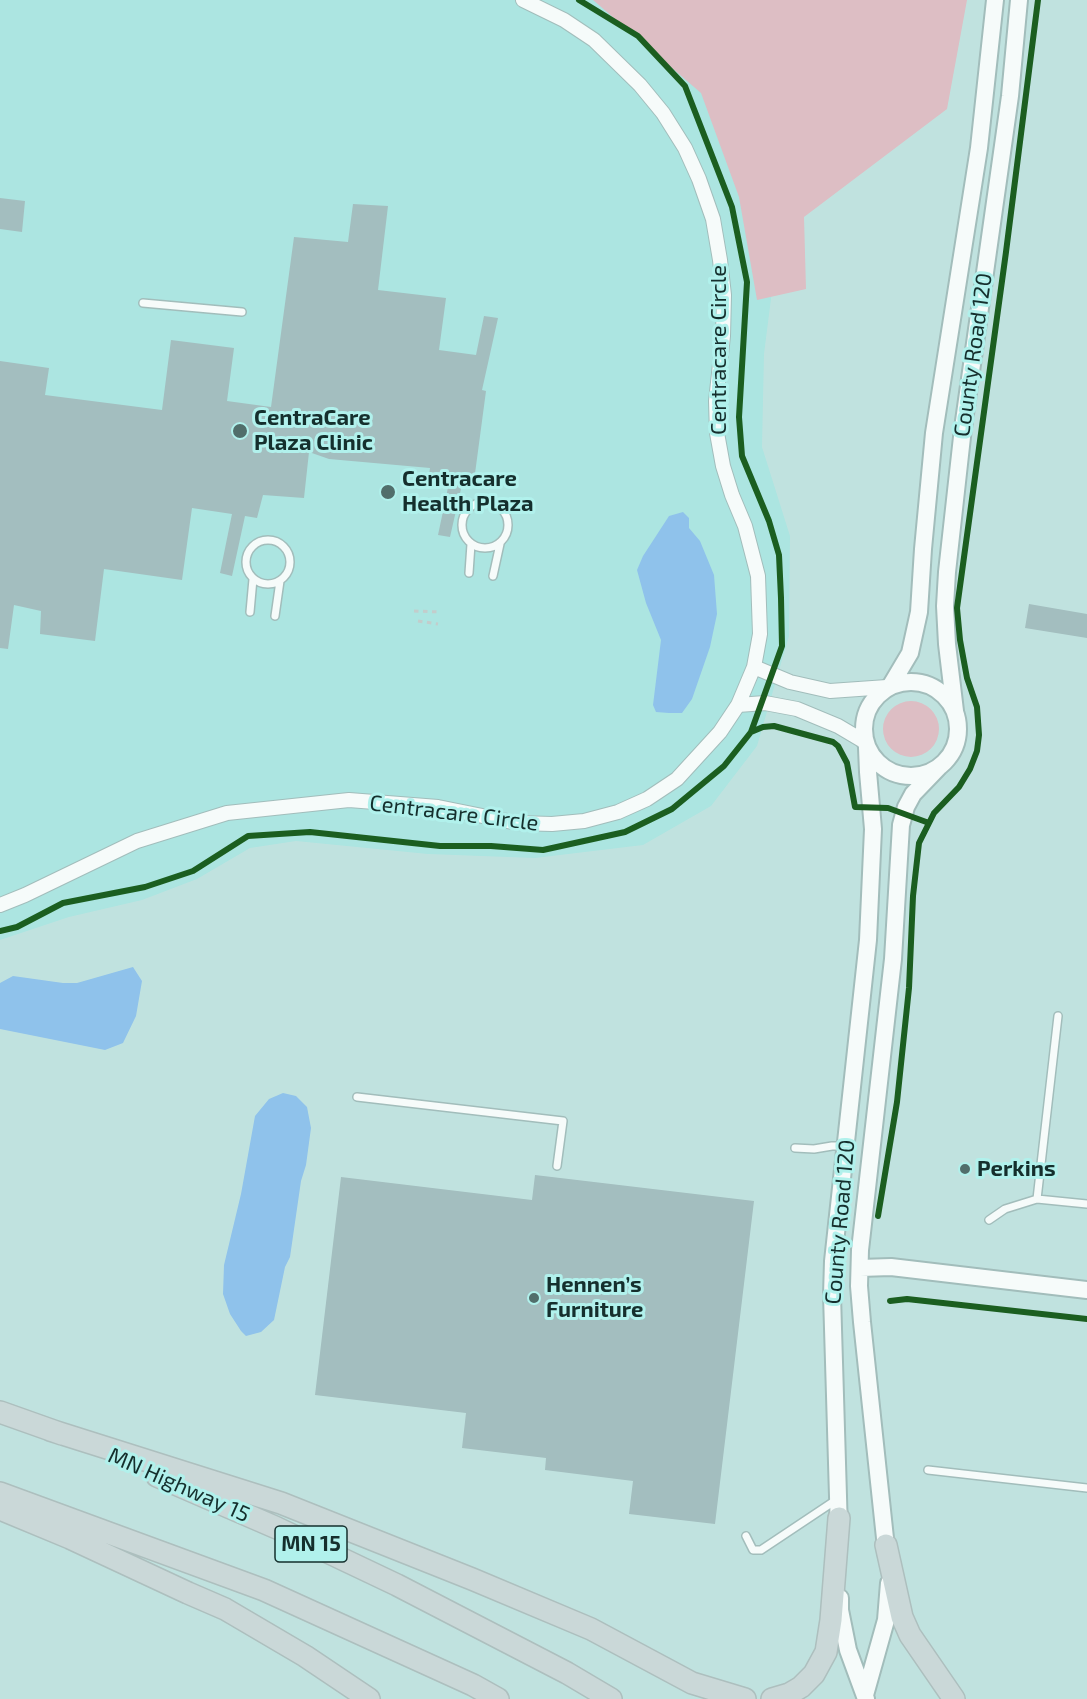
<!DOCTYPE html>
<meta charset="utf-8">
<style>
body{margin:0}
canvas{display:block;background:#c0e2df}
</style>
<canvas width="1087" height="1699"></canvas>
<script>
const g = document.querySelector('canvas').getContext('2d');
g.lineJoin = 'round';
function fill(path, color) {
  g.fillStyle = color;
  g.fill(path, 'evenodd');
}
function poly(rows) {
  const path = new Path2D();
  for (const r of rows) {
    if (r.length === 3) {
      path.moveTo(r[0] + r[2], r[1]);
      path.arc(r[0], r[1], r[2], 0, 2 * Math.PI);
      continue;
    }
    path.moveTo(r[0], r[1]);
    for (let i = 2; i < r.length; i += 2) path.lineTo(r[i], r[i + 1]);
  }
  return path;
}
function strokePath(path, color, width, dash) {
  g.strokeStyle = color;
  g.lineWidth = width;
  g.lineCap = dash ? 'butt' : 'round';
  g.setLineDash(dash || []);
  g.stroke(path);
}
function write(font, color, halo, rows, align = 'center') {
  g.font = font + ' "Exo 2",sans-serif';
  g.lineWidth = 6;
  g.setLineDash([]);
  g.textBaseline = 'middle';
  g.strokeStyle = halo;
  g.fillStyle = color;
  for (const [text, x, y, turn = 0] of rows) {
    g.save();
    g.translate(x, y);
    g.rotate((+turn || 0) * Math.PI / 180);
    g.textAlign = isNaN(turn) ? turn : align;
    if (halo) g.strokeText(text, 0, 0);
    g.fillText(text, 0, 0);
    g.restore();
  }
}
const built = poly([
 [0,0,615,0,718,86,773,283,764,354,762,447,790,536,789,636,757,746,711,806,643,845,535,858,428,854,296,841,250,848,197,879,142,900,69,917,0,940]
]);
const green = poly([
 [593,0,967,0,947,109,804,217,806,289,757,300,739,197,701,93],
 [911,729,28]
]);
const water = poly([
 [683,512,689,518,689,528,700,541,714,575,717,614,710,647,692,699,682,713,669,713,656,712,653,705,661,640,646,603,637,570,643,556,669,516],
 [133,967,142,981,136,1016,123,1043,105,1050,0,1029,0,983,13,976,63,983,77,983],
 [283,1093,296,1096,307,1107,311,1128,306,1165,301,1181,290,1257,285,1267,274,1320,261,1332,246,1336,241,1331,230,1314,223,1294,224,1265,241,1194,255,1116,269,1099]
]);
const building = poly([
 [0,198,25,201,22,232,0,229],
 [353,204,388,206,378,290,446,298,439,350,476,355,484,316,498,318,482,390,486,391,474,481,463,480,450,537,438,535,450,478,429,475,430,468,329,459,309,452,304,498,263,495,257,518,245,516,232,576,220,573,232,514,192,508,182,580,104,569,95,641,40,634,41,611,14,605,8,649,0,648,0,361,49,368,45,395,162,410,171,340,234,348,227,401,271,407,294,237,348,242],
 [1029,604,1087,614,1087,638,1025,628],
 [535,1175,754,1201,715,1524,629,1514,633,1481,545,1470,546,1458,462,1448,466,1413,315,1395,341,1177,532,1200]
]);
const path = poly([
 [414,611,440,612],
 [418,621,438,624]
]);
const service = poly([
 [143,303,242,312],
 [485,525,23],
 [268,562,22],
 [469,573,471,544],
 [493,576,500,544],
 [250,612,253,579],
 [275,616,280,581],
 [357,1097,563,1121,557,1166],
 [795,1148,814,1149,832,1146,844,1146],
 [1037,1199,1058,1016],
 [989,1220,1005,1209,1037,1199,1087,1204],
 [928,1470,1087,1488],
 [746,1536,753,1550,761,1550,836,1500]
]);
const minor = poly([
 [754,667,790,682,830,691,887,687],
 [738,705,765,703,797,709,838,726,865,742],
 [0,905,25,895,137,841,227,813,349,800,438,807,517,823,552,824,584,821,618,812,647,799,677,779,720,732,738,705,754,667,760,634,758,576,745,526,732,495,723,466,717,433,716,401,723,336,724,295,720,260,713,219,699,179,685,148,663,113,640,85,594,40,564,20,523,0]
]);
const tertiary = poly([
 [911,729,47],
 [891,685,910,653,919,612,923,549,934,433,979,148,995,0],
 [955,711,947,644,945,606,947,572,963,428,1010,96,1019,0],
 [860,1268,891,1267,1087,1290],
 [839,1530,832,1295,833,1261,868,940,873,829,868,772,867,748],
 [887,1557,862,1322,859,1286,860,1250,893,959,901,825,906,807,913,794,939,767],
 [840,1598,840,1610,848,1650,866,1699],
 [865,1695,886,1620,889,1583]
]);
const trunk = poly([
 [0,1412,62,1434],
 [50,1430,281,1503,472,1579,591,1629,692,1683,745,1699],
 [157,1476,277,1528,397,1585,567,1673,611,1699],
 [0,1493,264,1590,473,1685,498,1699],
 [0,1509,70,1538,188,1593,225,1609,305,1656,369,1699],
 [886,1545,902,1617,910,1635,954,1699],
 [772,1699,789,1694,801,1687,814,1674,826,1652,831,1620,839,1518]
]);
const cycleway = poly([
 [751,732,763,727,774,726,833,742,838,746,847,763,855,807,888,808,929,823],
 [0,931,17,927,63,903,145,887,193,871,248,836,310,832,440,846,491,846,543,850,625,832,672,809,724,766,751,732,782,646,781,598,779,555,769,521,742,456,739,417,747,282,732,207,685,86,638,36,579,0],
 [878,1216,897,1102,909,988,913,896,919,843,934,813,959,787,970,769,977,751,979,735,977,707,967,678,960,640,957,608,1006,252,1038,0],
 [890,1301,907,1299,1087,1319]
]);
const markers = [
 [240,431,8,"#516e6b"],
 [388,492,8,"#516e6b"],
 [965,1169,6,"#516e6b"],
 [534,1298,6,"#516e6b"]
];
const shields = [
 [311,1544,72]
];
const shieldNames = [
 ["MN 15",311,1544]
];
const streetNames = [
 ["Centracare Circle",719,350,-90],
 ["County Road 120",973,355,-82],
 ["Centracare Circle",454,813,7],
 ["County Road 120",840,1222,-85],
 ["MN Highway 15",179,1485,24]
];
const poiNames = [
 ["CentraCare",254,418],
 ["Plaza Clinic",254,443],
 ["Centracare",402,479],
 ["Health Plaza",402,504],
 ["Perkins",977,1169],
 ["Hennen’s",546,1285],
 ["Furniture",546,1310]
];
fill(built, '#ace5e1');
fill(green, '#ddbec4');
fill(water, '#8fc2eb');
fill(building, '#a3bebf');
strokePath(service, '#a2bdbb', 10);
strokePath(minor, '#a2bdbb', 16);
strokePath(tertiary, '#a2bdbb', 20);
strokePath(trunk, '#adbfbe', 24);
strokePath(path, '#c3cdcc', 3, [4.5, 4.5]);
strokePath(service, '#f6fbfa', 7);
strokePath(minor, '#f6fbfa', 14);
strokePath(tertiary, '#f6fbfa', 16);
strokePath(trunk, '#cad8d8', 21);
strokePath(cycleway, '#1b5e20', 6);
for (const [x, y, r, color] of markers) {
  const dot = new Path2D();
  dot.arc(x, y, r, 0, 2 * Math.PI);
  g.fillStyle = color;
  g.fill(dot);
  strokePath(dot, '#b1f1ec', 2);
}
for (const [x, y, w] of shields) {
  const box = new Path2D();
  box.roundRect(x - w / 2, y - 18, w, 36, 4.5);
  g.fillStyle = '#b1f1ec';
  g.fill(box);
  strokePath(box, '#152f2d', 1.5);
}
write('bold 21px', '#152f2d', null, shieldNames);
write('22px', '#152f2d', '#b1f1ec', streetNames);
write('bold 22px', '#152f2d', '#b1f1ec', poiNames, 'left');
</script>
